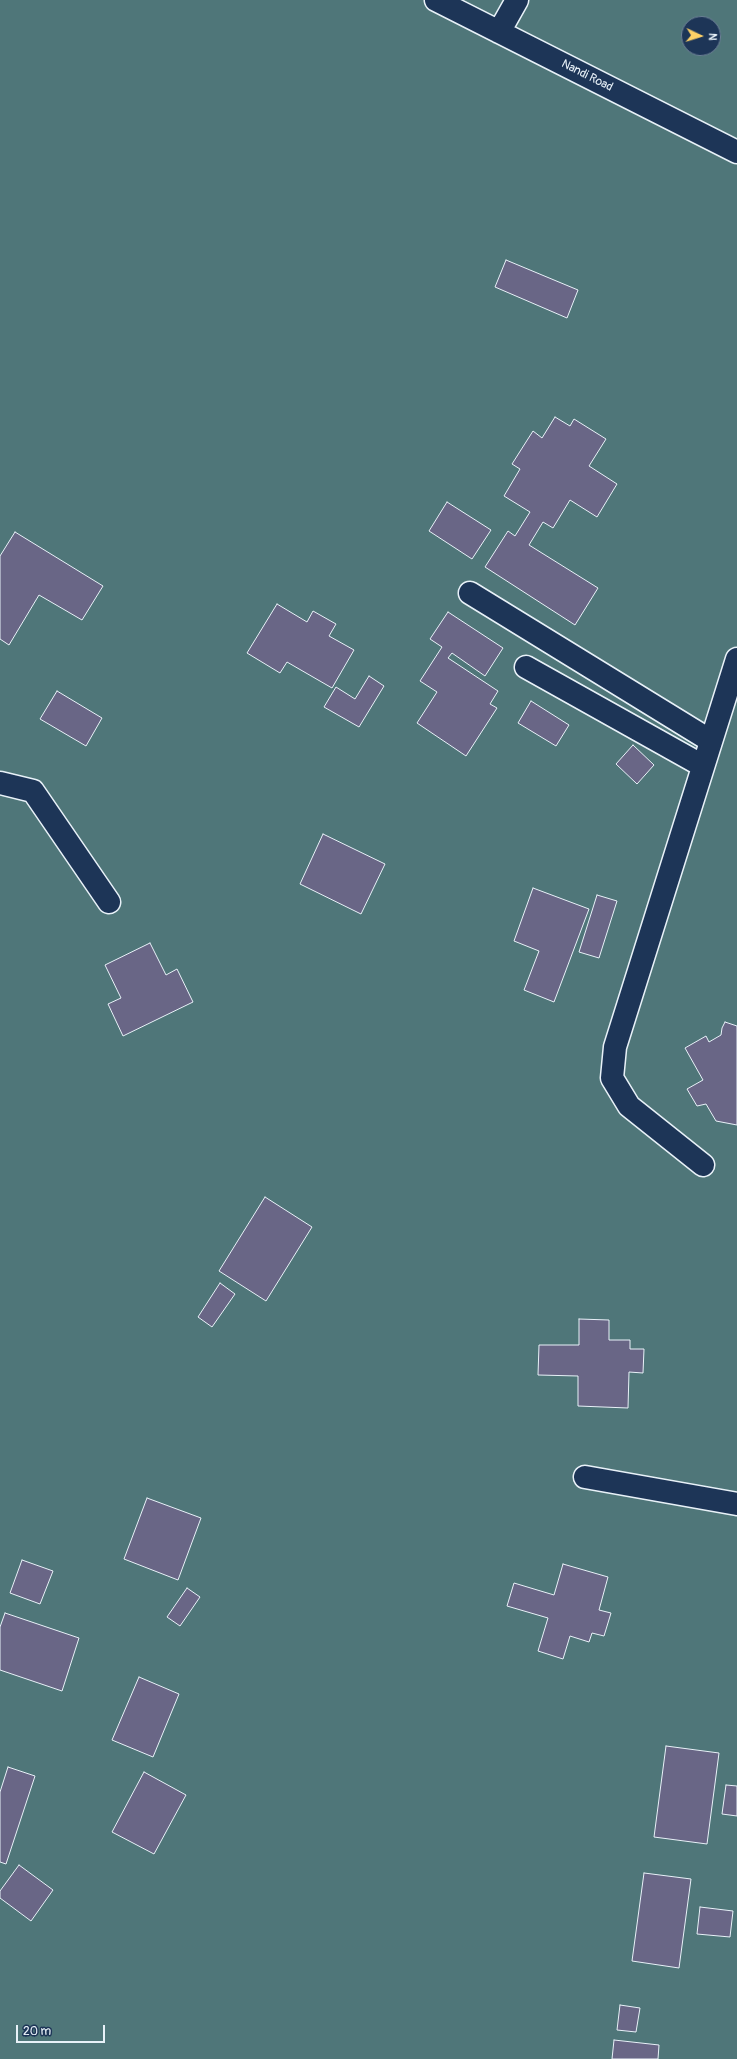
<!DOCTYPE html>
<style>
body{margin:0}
#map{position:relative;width:737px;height:2059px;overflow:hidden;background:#2c3f60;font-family:Pangolin,sans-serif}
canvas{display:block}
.north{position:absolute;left:681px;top:16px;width:40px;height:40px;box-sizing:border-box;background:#1d3557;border:1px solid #6e8097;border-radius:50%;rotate:94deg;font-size:11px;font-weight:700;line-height:16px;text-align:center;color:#e8f1f8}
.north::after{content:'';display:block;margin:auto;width:14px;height:18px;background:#ffd166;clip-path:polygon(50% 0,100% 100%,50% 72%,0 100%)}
.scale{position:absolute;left:16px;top:2025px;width:89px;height:18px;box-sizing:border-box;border:2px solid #e8f1f8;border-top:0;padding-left:5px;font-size:12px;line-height:14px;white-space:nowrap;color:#e8f1f8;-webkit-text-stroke:3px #1d3557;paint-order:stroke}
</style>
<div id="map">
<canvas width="737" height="2059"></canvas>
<div class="north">N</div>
<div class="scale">20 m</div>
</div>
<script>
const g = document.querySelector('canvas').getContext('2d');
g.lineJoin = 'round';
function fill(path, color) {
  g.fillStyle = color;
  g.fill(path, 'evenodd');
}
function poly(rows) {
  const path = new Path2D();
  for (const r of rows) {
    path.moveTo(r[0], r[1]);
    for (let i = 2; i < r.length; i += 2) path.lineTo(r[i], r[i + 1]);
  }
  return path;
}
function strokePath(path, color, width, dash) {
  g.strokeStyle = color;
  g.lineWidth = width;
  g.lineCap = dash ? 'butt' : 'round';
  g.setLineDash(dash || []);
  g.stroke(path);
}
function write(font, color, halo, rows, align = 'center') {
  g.font = font + ' Pangolin,sans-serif';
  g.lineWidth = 3;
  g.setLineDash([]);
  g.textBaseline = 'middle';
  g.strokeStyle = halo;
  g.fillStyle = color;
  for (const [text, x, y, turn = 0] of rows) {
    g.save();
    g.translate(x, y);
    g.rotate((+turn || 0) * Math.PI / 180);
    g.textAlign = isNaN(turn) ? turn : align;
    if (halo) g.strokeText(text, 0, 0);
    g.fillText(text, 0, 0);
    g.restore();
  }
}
const green = poly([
 [0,0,737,0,737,2059,0,2059],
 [689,24,713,24,713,48,689,48]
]);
const building = poly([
 [506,260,578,290,567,318,495,287,506,260],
 [555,417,570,426,574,419,606,439,589,466,617,484,597,517,570,500,553,528,543,522,529,545,598,588,575,625,485,567,508,531,515,536,530,512,504,496,520,469,512,464,533,431,542,438,555,417],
 [447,502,491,530,472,559,429,531,447,502],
 [15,532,103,586,82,620,39,595,9,645,0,639,0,556,15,532],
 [277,604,307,622,313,611,336,624,329,636,354,650,332,688,287,662,280,673,247,653,277,604],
 [448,612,503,648,485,676,452,653,448,658,498,691,490,704,497,708,466,756,417,723,437,692,420,681,442,647,430,639,448,612],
 [369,676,384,686,359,727,324,707,336,687,355,699,369,676],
 [57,691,102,718,86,746,40,719,57,691],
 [531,701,569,725,556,746,518,723,531,701],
 [633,745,654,765,637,784,616,764,633,745],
 [323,834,385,864,361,914,300,884,323,834],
 [533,888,589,909,554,1002,524,990,539,951,514,941,533,888],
 [597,895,617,901,599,958,579,952,597,895],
 [150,943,166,975,177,969,193,1002,123,1036,108,1004,121,998,105,965,150,943],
 [725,1022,737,1026,737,1125,716,1121,706,1104,697,1106,687,1089,703,1080,685,1048,706,1036,709,1042,721,1035,722,1028,725,1022],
 [265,1197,312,1227,266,1301,219,1271,265,1197],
 [220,1283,235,1294,212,1327,198,1317,220,1283],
 [579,1319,609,1320,609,1340,630,1340,630,1349,644,1349,643,1373,629,1372,628,1408,578,1406,578,1376,538,1375,539,1345,579,1345,579,1319],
 [147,1498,201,1518,178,1580,124,1559,147,1498],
 [22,1560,53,1571,40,1604,10,1593,22,1560],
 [563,1564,608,1577,599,1610,611,1613,604,1636,592,1633,589,1642,570,1636,563,1659,538,1651,548,1618,507,1606,514,1583,554,1595,563,1564],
 [187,1588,200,1597,180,1626,167,1617,187,1588],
 [5,1613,79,1638,62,1691,0,1670,0,1627,5,1613],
 [139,1677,179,1694,153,1757,112,1740,139,1677],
 [666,1746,719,1753,707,1844,654,1837,666,1746],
 [8,1767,35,1776,6,1864,0,1862,0,1792,8,1767],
 [144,1772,186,1795,154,1854,112,1832,144,1772],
 [726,1785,737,1786,737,1816,722,1814,726,1785],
 [19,1865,53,1890,31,1921,0,1898,0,1891,19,1865],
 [644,1873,691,1879,679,1968,632,1961,644,1873],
 [700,1907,733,1911,730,1937,697,1934,700,1907],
 [620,2005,640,2008,636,2032,617,2030,620,2005],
 [614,2040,659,2045,658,2059,612,2059,614,2040]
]);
const minor = poly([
 [436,0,737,152],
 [499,32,517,0],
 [470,593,711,741],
 [526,667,703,766],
 [0,783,33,791,109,902],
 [703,1165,629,1106,612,1078,615,1047,737,659],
 [585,1477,737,1504]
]);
const streetNames = [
 ["Nandi Road",587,76,27]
];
fill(green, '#4f7679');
fill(building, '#696686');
strokePath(building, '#e8f1f8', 1);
strokePath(minor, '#e8f1f8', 25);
strokePath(minor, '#1d3557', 22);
write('12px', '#e8f1f8', '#1d3557', streetNames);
</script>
